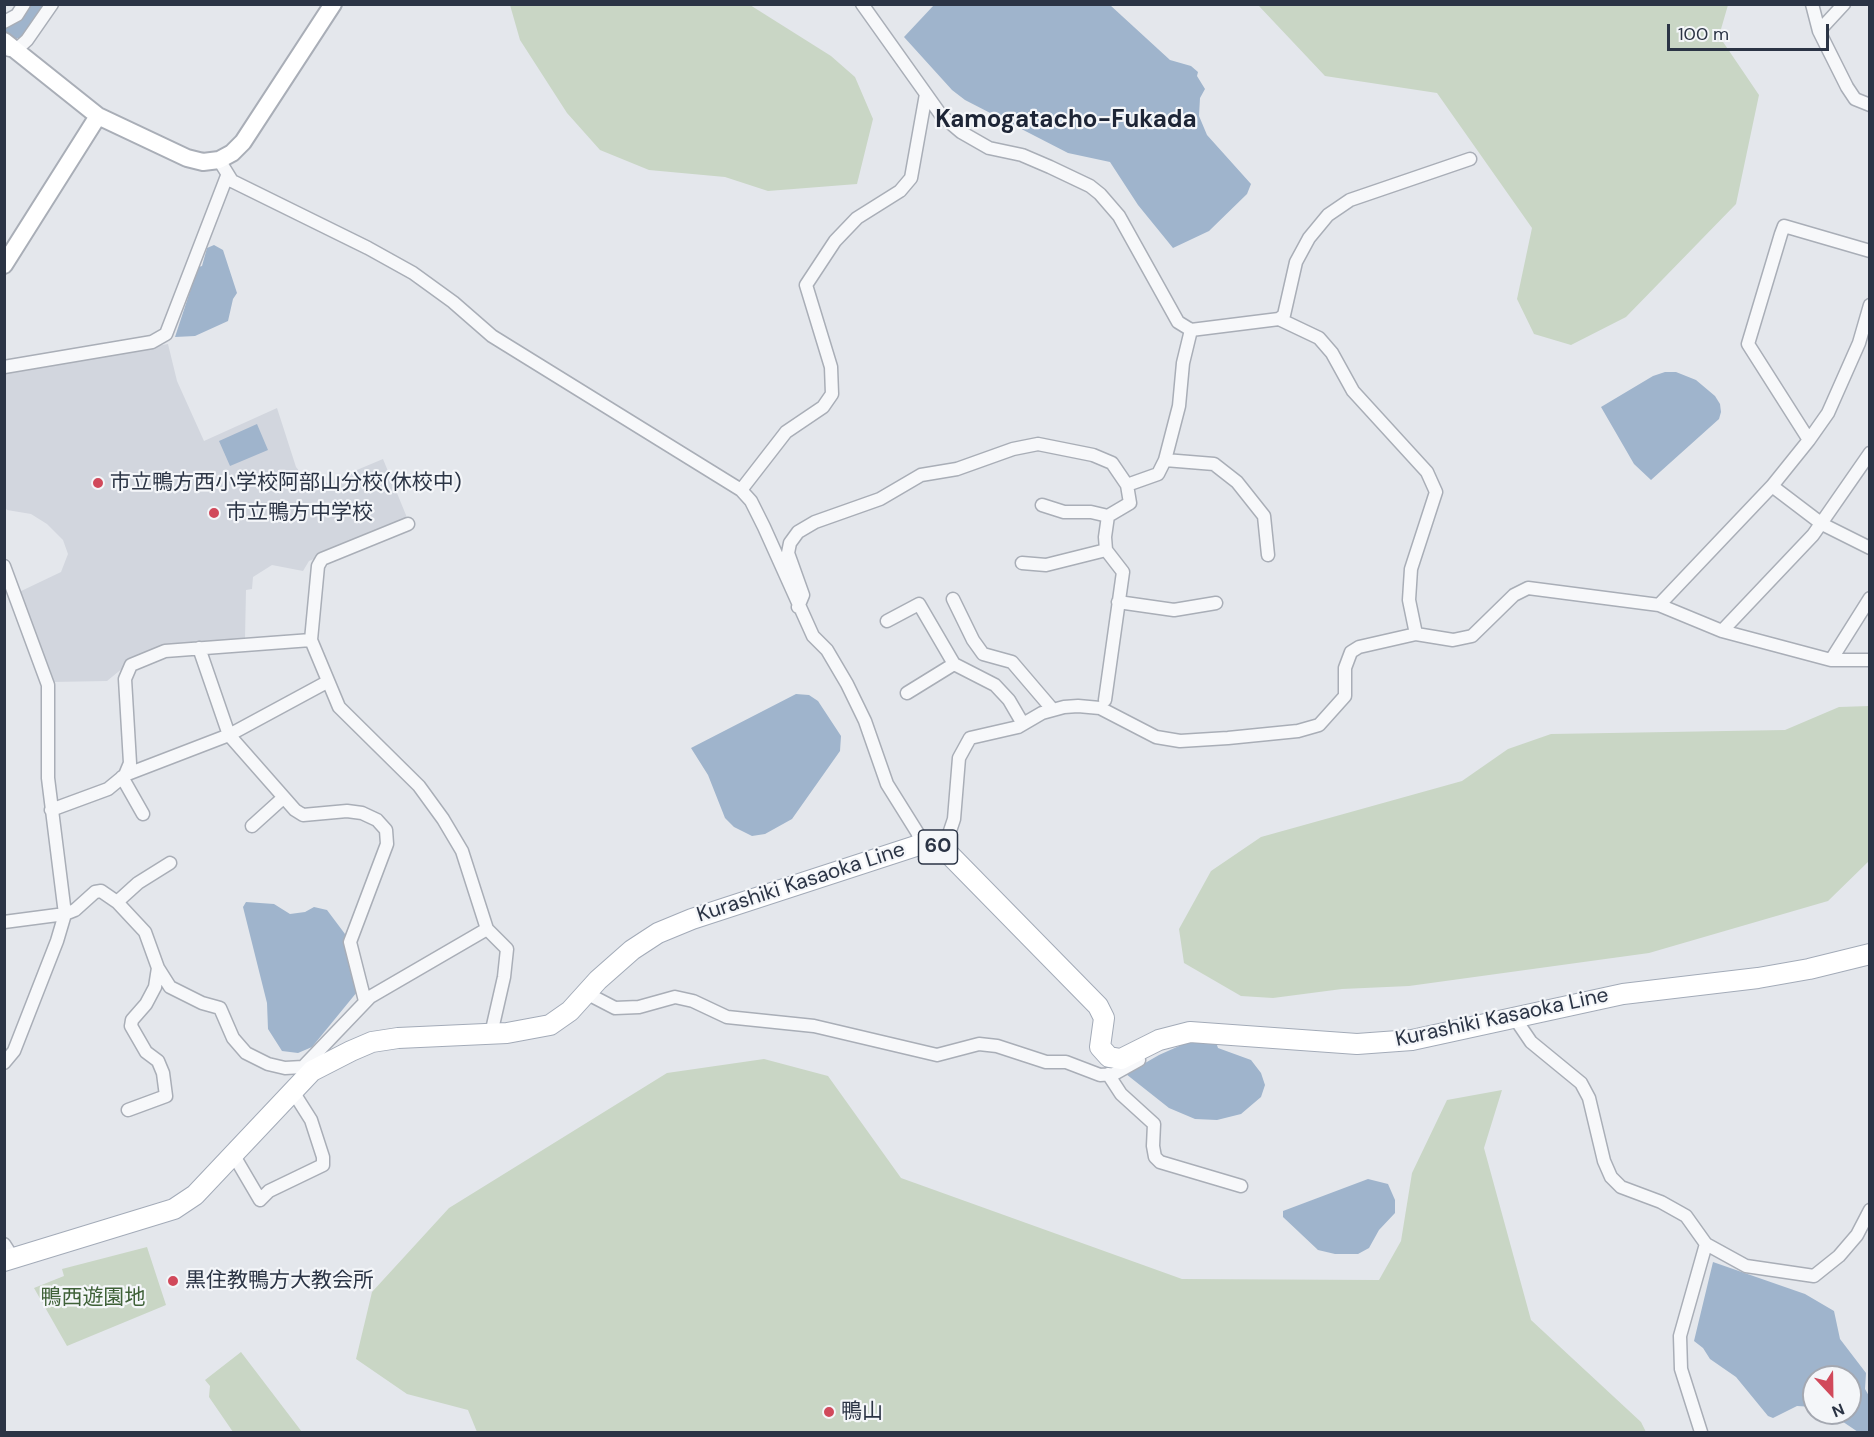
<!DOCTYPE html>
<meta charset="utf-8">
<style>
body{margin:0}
#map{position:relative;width:1874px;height:1437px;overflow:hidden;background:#e4e7ec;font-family:"DM Sans",sans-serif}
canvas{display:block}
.frame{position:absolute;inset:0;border:6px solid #2b3445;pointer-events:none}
.north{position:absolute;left:1802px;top:1365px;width:60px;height:60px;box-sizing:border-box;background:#f4f6f9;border:2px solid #a4a8b1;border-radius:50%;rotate:158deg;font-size:16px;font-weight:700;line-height:24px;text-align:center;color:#2b3445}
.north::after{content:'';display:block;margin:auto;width:21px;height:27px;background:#d1495b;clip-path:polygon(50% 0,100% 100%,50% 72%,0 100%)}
.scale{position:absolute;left:1667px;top:24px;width:162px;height:27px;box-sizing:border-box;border:3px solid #2b3445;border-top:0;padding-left:8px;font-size:18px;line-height:21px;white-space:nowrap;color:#2b3445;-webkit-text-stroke:4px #f4f6f9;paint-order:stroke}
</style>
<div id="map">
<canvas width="1874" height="1437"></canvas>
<div class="frame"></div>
<div class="north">N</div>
<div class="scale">100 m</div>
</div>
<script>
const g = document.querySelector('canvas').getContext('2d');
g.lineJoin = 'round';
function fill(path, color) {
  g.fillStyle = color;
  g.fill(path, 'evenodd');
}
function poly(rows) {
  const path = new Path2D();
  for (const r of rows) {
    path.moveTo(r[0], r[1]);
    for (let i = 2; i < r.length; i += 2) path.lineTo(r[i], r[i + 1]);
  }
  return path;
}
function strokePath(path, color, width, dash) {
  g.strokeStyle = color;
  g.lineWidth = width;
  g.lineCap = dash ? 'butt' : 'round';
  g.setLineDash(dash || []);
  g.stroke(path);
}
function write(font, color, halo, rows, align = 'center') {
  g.font = font + ' "DM Sans","Noto Sans JP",sans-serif';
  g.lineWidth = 4.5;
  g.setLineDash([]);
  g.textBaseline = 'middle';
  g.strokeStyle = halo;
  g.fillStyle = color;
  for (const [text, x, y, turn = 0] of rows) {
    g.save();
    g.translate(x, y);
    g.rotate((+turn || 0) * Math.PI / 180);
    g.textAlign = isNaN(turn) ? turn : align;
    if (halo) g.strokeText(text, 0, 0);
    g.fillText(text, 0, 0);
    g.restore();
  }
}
const built = poly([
 [168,344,177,381,204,441,277,408,296,467,304,477,315,473,326,483,383,459,408,520,309,561,303,571,272,565,253,577,252,589,246,590,245,638,197,643,129,663,107,681,52,682,17,593,61,572,68,554,63,540,47,524,31,514,7,510,5,507,5,372]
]);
const green = poly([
 [510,5,750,5,831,56,855,77,873,119,857,184,768,191,725,177,649,170,600,150,567,113,520,40],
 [1258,5,1728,5,1719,36,1759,95,1736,204,1626,317,1571,345,1534,334,1517,299,1532,228,1437,93,1325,76],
 [1869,706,1869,861,1828,901,1649,953,1409,986,1342,989,1273,998,1241,996,1184,963,1179,929,1211,871,1261,837,1462,781,1508,749,1551,734,1785,730,1839,707],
 [764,1059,828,1076,901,1178,1182,1279,1379,1280,1401,1241,1412,1173,1447,1100,1502,1090,1484,1148,1531,1320,1641,1422,1646,1432,477,1432,468,1410,407,1394,356,1359,372,1292,449,1208,667,1073],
 [147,1247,166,1305,67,1346,34,1288,64,1276,62,1269],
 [241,1352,302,1432,233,1432,209,1397,210,1386,205,1380]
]);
const water = poly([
 [934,5,1110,5,1170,60,1191,66,1198,72,1197,76,1205,89,1200,98,1199,116,1207,135,1251,184,1247,194,1209,231,1173,248,1138,205,1110,162,1068,153,965,100,952,90,904,37],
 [214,245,223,250,237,293,233,299,228,321,195,336,175,337,198,267,202,266,207,248],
 [1665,372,1676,372,1696,380,1715,396,1720,404,1721,412,1719,419,1651,480,1634,464,1601,407,1653,376],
 [257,424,268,450,230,466,219,441],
 [796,694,809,695,818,701,841,736,840,751,792,819,765,834,752,836,734,827,725,818,708,775,691,748],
 [246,902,274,904,290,914,305,912,314,907,327,910,345,934,357,992,312,1047,298,1053,282,1051,268,1029,267,1003,243,907],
 [1214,1036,1218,1048,1251,1060,1261,1073,1265,1085,1261,1097,1241,1114,1217,1120,1195,1119,1169,1108,1126,1074,1159,1055,1188,1042],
 [1368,1179,1388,1184,1395,1200,1395,1213,1379,1230,1369,1248,1358,1254,1335,1254,1318,1250,1283,1217,1283,1211],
 [1713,1262,1805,1294,1834,1311,1840,1339,1866,1373,1865,1389,1869,1396,1869,1432,1858,1432,1830,1413,1850,1413,1850,1377,1814,1377,1814,1407,1797,1406,1773,1418,1768,1416,1736,1377,1710,1359,1703,1348,1694,1341]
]);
const river = poly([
 [4,31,23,27,38,4]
]);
const street = poly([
 [862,4,941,115,961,132,989,148,1022,155,1050,167,1090,186,1100,194,1119,216,1178,322,1191,330,1279,319,1319,338,1332,353,1353,391,1427,472,1436,492,1411,569,1409,600,1416,634],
 [1812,4,1819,31,1847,87,1855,99,1870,105],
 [4,22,17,15,24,4],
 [1819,31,1844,4],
 [9,50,16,50,27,40,52,4],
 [219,160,232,181,368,248,413,273,453,302,492,336,741,490,751,501,764,527,813,636,827,650,847,684,865,721,887,784,917,832,922,844],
 [1279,319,1284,315,1296,262,1309,238,1328,215,1350,200,1470,159],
 [4,367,152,342,166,334,227,176],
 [1809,440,1748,344,1781,234,1784,226,1870,251],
 [1165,460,1214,464,1237,482,1264,516,1268,555],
 [1772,486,1822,524,1870,548],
 [741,490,786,432,823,407,832,394,831,367,806,285,835,241,857,218,900,191,911,178,926,94],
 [1042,505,1064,512,1091,512,1108,516],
 [1022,563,1046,565,1106,550],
 [4,566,48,685,48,778,65,914,57,941,14,1051,4,1063],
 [953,599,973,640,983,654,1012,662,1053,710],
 [1118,602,1174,610,1216,603],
 [1659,605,1772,486,1809,440,1828,413,1859,343,1870,305],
 [798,607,803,595,788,553,790,543,798,532,815,522,880,499,921,475,957,469,1013,449,1038,444,1093,455,1112,463,1127,485,1158,474,1165,460,1179,406,1183,363,1191,330],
 [887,621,919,604,954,664,995,685,1009,700,1023,724],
 [1722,631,1813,535,1870,453],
 [311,640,318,566,322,559,408,524],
 [199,648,229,735,295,810,303,815,347,811,362,813,377,820,386,830,387,844,350,942,365,1001],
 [1831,660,1870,598],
 [907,693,954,664],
 [1105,700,1123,572,1106,550,1105,537,1108,516,1130,503,1127,485],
 [125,775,229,735,327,682],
 [122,777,143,814],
 [51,810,108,789,125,775,130,763,125,679,131,665,165,651,311,640,339,707,419,786,443,819,462,851,487,929,507,949,504,977,491,1034],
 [252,826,283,798],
 [944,849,954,819,959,758,970,738,1018,727,1042,713,1064,707,1078,706,1100,708,1156,737,1180,741,1228,738,1298,731,1319,725,1345,696,1345,668,1351,652,1359,647,1416,634,1453,640,1472,636,1514,595,1528,588,1659,605,1722,631,1831,660,1870,660],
 [117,902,138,883,170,863],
 [4,922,65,914,75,910,95,892,101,891,117,902,145,932,158,968,170,987,202,1003,220,1008,233,1038,246,1053,268,1064,285,1068,303,1067,312,1071],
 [588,994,615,1008,639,1007,675,997,693,1001,727,1017,814,1026,937,1055,979,1044,997,1046,1046,1062,1066,1062,1100,1075,1114,1074,1139,1060],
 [1514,1017,1531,1042,1581,1083,1589,1098,1604,1161,1611,1177,1621,1187,1661,1202,1686,1216,1706,1244,1746,1266,1814,1276,1839,1256,1857,1235,1870,1210],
 [303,1067,370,997,487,929],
 [1108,1074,1121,1094,1154,1124,1153,1146,1155,1157,1160,1162,1241,1186],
 [128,1110,166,1096,163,1073,158,1061,146,1052,131,1026,132,1020,146,1004,155,987,158,968],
 [233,1154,260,1200,269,1191,323,1165,323,1157,311,1120,292,1090],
 [4,1244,13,1258],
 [1701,1432,1681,1369,1680,1336,1706,1244]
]);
const secondary = poly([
 [4,41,98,116,187,158,203,162,219,160,232,153,243,142,333,4],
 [4,265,98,116]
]);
const primary = poly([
 [4,1261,174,1209,195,1195,312,1071,351,1051,372,1042,398,1038,507,1033,550,1025,570,1011,598,980,632,950,658,933,692,919,922,844,944,849,1098,1006,1104,1018,1100,1047,1109,1057,1121,1059,1159,1040,1190,1032,1357,1044,1412,1040,1623,994,1758,978,1809,969,1870,954]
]);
const markers = [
 [98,483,6,"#d1495b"],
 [214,513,6,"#d1495b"],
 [173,1281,6,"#d1495b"],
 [829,1412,6,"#d1495b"]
];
const shields = [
 [938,847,39]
];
const shieldNames = [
 ["60",938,847]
];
const poiNames = [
 ["市立鴨方西小学校阿部山分校(休校中)",110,483],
 ["市立鴨方中学校",226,513],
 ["黒住教鴨方大教会所",185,1281],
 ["鴨山",841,1412]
];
const streetNames = [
 ["Kurashiki Kasaoka Line",801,883,-18],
 ["Kurashiki Kasaoka Line",1502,1018,-12]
];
const parkNames = [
 ["鴨西遊園地",93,1298]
];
const quarterNames = [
 ["Kamogatacho-Fukada",1066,121]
];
fill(built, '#d2d6de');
fill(green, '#c9d6c5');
fill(water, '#9fb4cc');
strokePath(river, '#9fb4cc', 20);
strokePath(street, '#a9aeb7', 15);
strokePath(secondary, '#a9aeb7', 20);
strokePath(primary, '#a3abb8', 22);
strokePath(street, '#f7f8fa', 12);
strokePath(secondary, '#fff', 16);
strokePath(primary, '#fff', 20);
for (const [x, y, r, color] of markers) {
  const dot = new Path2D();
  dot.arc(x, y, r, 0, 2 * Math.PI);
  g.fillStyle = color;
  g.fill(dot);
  strokePath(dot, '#f4f6f9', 2);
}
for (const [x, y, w] of shields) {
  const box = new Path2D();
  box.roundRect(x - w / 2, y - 17, w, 34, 4.5);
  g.fillStyle = '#f4f6f9';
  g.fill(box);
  strokePath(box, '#2b3445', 1.5);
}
write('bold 20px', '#2b3445', null, shieldNames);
write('21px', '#2b3445', '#f4f6f9', poiNames, 'left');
write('21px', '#2b3445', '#f4f6f9', streetNames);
write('21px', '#3f6138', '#f4f6f9', parkNames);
write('bold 24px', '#1d2536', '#f4f6f9', quarterNames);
</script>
